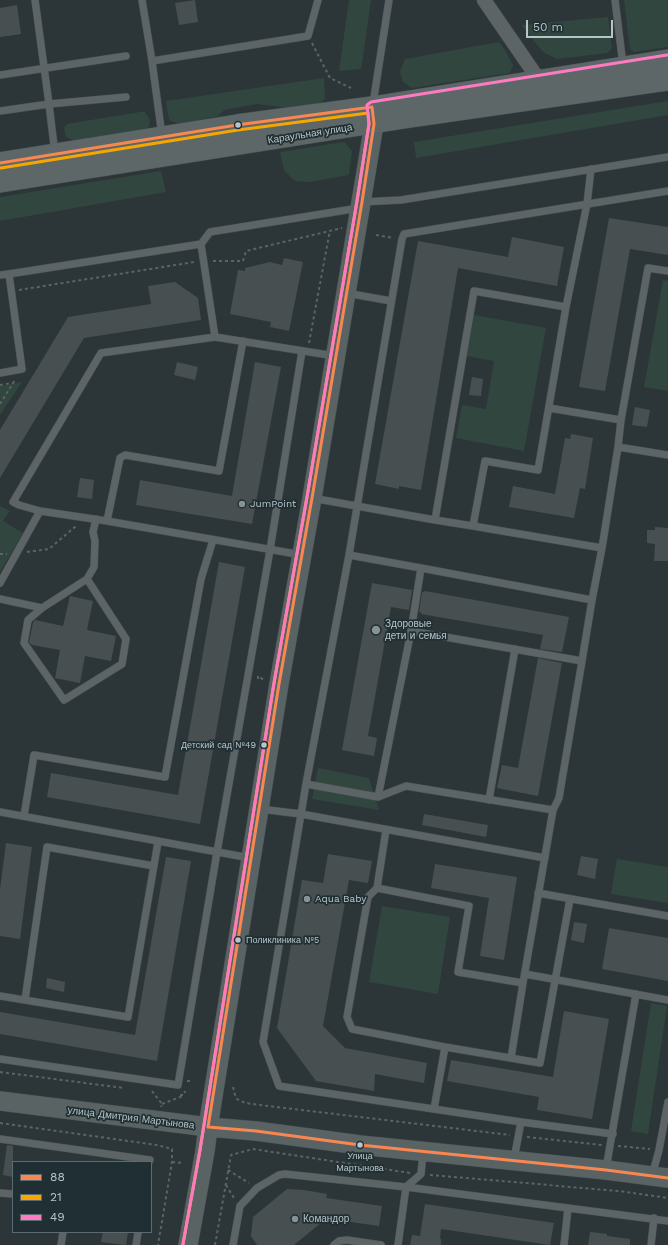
<!DOCTYPE html>
<meta charset="utf-8">
<style>
body{margin:0}
#map{position:relative;width:668px;height:1245px;overflow:hidden;background:#2c3638;font-family:"Work Sans",sans-serif}
canvas{display:block}
.legend{position:absolute;left:12px;top:1161px;width:140px;height:72px;box-sizing:border-box;background:#202f33;border:1px solid #5c6b6f;margin:0;padding:5px 7px;list-style:none;font-size:12px;color:#b7c5c8}
.legend li{display:flex;align-items:center;gap:8px;height:20px}
.legend b{width:20px;border:1px solid #5c6b6f}
.scale{position:absolute;left:526px;top:20px;width:87px;height:18px;box-sizing:border-box;border:2px solid #b7c5c8;border-top:0;padding-left:5px;font-size:12px;line-height:14px;white-space:nowrap;color:#b7c5c8;-webkit-text-stroke:3px #202f33;paint-order:stroke}
</style>
<div id="map">
<canvas width="668" height="1245"></canvas>
<ul class="legend">
<li><b style="height:5px;background:#f88751"></b>88</li>
<li><b style="height:5px;background:#f7a600"></b>21</li>
<li><b style="height:5px;background:#fe7ac1"></b>49</li>
</ul>
<div class="scale">50 m</div>
</div>
<script>
const g = document.querySelector('canvas').getContext('2d');
g.lineJoin = 'round';
function fill(path, color) {
  g.fillStyle = color;
  g.fill(path, 'evenodd');
}
function poly(rows) {
  const path = new Path2D();
  for (const r of rows) {
    path.moveTo(r[0], r[1]);
    for (let i = 2; i < r.length; i += 2) path.lineTo(r[i], r[i + 1]);
  }
  return path;
}
function strokePath(path, color, width, dash) {
  g.strokeStyle = color;
  g.lineWidth = width;
  g.lineCap = dash ? 'butt' : 'round';
  g.setLineDash(dash || []);
  g.stroke(path);
}
function write(font, color, halo, rows, align = 'center') {
  g.font = font + ' "Work Sans",sans-serif';
  g.lineWidth = 3.5;
  g.setLineDash([]);
  g.textBaseline = 'middle';
  g.strokeStyle = halo;
  g.fillStyle = color;
  for (const [text, x, y, turn = 0] of rows) {
    g.save();
    g.translate(x, y);
    g.rotate((+turn || 0) * Math.PI / 180);
    g.textAlign = isNaN(turn) ? turn : align;
    if (halo) g.strokeText(text, 0, 0);
    g.fillText(text, 0, 0);
    g.restore();
  }
}
const green = poly([
 [349,0,371,0,363,57,361,69,339,71],
 [624,0,668,0,668,47,634,52,630,49],
 [608,17,612,48,608,53,557,59,543,52,521,25],
 [499,42,505,50,513,65,510,73,412,88,403,82,400,72,405,59],
 [324,78,325,98,321,103,289,108,257,104,224,110,218,116,179,124,169,120,166,101],
 [668,101,668,115,416,158,414,142],
 [140,112,145,112,150,120,149,127,145,129,75,140,70,139,66,137,64,128,67,124],
 [344,142,352,151,349,175,309,182,295,181,284,170,280,152],
 [161,171,166,192,0,221,0,197],
 [663,280,668,281,668,391,644,387],
 [474,315,546,328,524,451,456,438,462,405,486,409,494,361,467,356],
 [22,382,0,415,0,386],
 [0,506,10,511,3,521,23,533,0,572],
 [318,768,369,778,379,810,312,799],
 [617,859,668,867,668,903,611,894],
 [382,906,450,917,438,994,369,982],
 [651,1003,667,1006,648,1134,631,1131]
]);
const building = poly([
 [195,0,198,22,179,25,175,3],
 [17,5,21,34,0,37,0,8],
 [609,218,668,227,668,255,630,249,605,391,579,387],
 [512,237,564,247,557,286,458,268,421,490,399,486,399,489,375,484,418,241,508,257],
 [284,258,303,262,289,331,270,327,271,322,230,314,238,270,245,271,245,268,270,262,282,265],
 [175,282,198,298,201,320,84,338,0,478,0,430,68,317,151,304,148,286],
 [177,362,198,367,195,380,174,375],
 [255,362,281,367,252,524,136,505,140,480,232,496],
 [472,377,483,379,481,396,469,395],
 [635,407,650,410,647,427,632,425],
 [571,434,593,438,585,489,580,488,574,518,509,507,513,486,555,494,565,438,570,439],
 [80,478,94,480,92,499,77,497],
 [655,527,668,528,668,561,654,561,655,544,647,543,647,530,655,530],
 [219,562,245,567,200,824,47,797,51,773,178,795],
 [372,583,412,590,409,610,391,607,368,736,377,738,374,756,342,750],
 [425,591,569,617,562,652,540,649,543,635,421,614,421,612,419,612,422,592,424,592],
 [70,596,93,601,87,630,116,636,111,661,85,656,80,683,55,678,60,650,32,645,29,642,33,623,35,620,63,626],
 [538,658,562,663,538,796,497,788,502,765,518,768],
 [424,814,488,825,486,837,422,825],
 [6,843,32,847,20,939,0,936,0,889],
 [328,854,372,861,368,883,349,880,323,1026,345,1048,427,1063,424,1083,375,1074,374,1091,316,1081,277,1028,302,880,323,883],
 [581,856,598,859,595,879,577,875],
 [166,857,191,861,157,1061,0,1034,0,1012,135,1035],
 [435,864,517,877,504,960,480,956,489,898,431,888],
 [574,922,587,924,584,943,571,940],
 [609,928,668,938,668,981,602,969],
 [47,978,65,982,64,992,46,988],
 [564,1011,609,1019,592,1119,537,1110,539,1097,447,1081,451,1060,553,1077],
 [7,1145,13,1146,13,1177,3,1175],
 [287,1189,304,1190,327,1194,326,1198,382,1206,379,1226,323,1218,322,1222,294,1245,257,1245,251,1236,253,1217],
 [425,1204,554,1223,550,1245,441,1229,440,1239,441,1239,441,1245,410,1245,412,1235,420,1236],
 [103,1232,128,1232,126,1245,101,1242],
 [590,1232,607,1234,607,1236,630,1239,630,1245,588,1245]
]);
const path = poly([
 [312,43,330,78,351,88],
 [376,235,393,238],
 [213,261,243,261,246,251,342,228],
 [19,290,194,262],
 [309,343,330,230],
 [0,385,13,383],
 [0,404,15,380],
 [27,552,49,549,76,526],
 [0,554,7,554],
 [258,679,258,676,264,680],
 [0,1072,124,1088],
 [187,1081,192,1081],
 [233,1087,235,1095,237,1099,245,1103,260,1105,510,1135],
 [152,1091,162,1104,161,1107],
 [180,1095,184,1095,185,1091],
 [162,1104,183,1096],
 [0,1123,157,1145,172,1149,172,1162,158,1245],
 [527,1137,602,1145],
 [618,1146,650,1149],
 [172,1162,183,1163],
 [228,1170,249,1183],
 [430,1175,619,1191,668,1198],
 [226,1185,234,1198],
 [215,1245,231,1155,253,1149,410,1173]
]);
const lane = poly([
 [35,0,49,104,55,154],
 [142,0,152,61],
 [615,0,623,65],
 [0,75,126,56],
 [373,104,389,0],
 [0,111,49,104,126,97],
 [162,136,152,61,308,36,318,0],
 [591,169,587,204,566,307,538,470,485,461,473,526,602,548,618,447,621,420,648,268,668,271],
 [362,202,401,200,668,157],
 [201,244,215,337,101,353,13,502,19,505,40,511,107,521,302,555],
 [9,274,201,244,210,232,359,208],
 [0,275,9,274,22,369,0,373],
 [346,293,391,301],
 [215,337,335,356],
 [549,408,621,420],
 [618,447,668,455],
 [312,498,435,520,474,291,566,307],
 [435,520,473,526],
 [107,521,120,458,125,455,219,471,243,341],
 [349,555,402,239,404,234,668,191],
 [87,579,126,639,122,664,64,700,24,643,28,620,42,608,87,579,94,567,95,541,93,532,96,519],
 [0,583,40,511],
 [0,599,42,608],
 [592,600,602,548],
 [411,631,421,568,592,600,582,661],
 [306,784,349,555,421,568],
 [378,797,411,631,582,661,559,798,553,810],
 [489,800,515,649],
 [260,809,301,814,545,858],
 [0,812,250,858],
 [24,816,34,755,165,777,201,579,213,540],
 [386,830,377,888,368,897,347,1017,352,1029,445,1047,434,1109],
 [377,888,469,906,458,972,523,983,553,810,406,786,378,797,306,784,263,1042,279,1086,521,1122,613,1134],
 [538,893,668,916],
 [525,974,668,1000],
 [0,996,128,1017,158,842],
 [25,1000,47,847,154,866],
 [445,1047,540,1063,570,899],
 [511,1058,523,983],
 [0,1059,178,1085,217,852,270,550,302,351],
 [0,1139,150,1160,149,1162],
 [514,1159,521,1122],
 [606,1169,636,994],
 [652,1176,659,1150,668,1102],
 [0,1193,13,1194],
 [61,1245,63,1232],
 [136,1245,138,1232],
 [233,1245,240,1206,257,1188,279,1175,285,1174,406,1187,668,1221],
 [334,1245,339,1241,347,1240,381,1245],
 [398,1245,406,1187,421,1174,423,1153],
 [564,1245,568,1208],
 [651,1245,654,1218]
]);
const street = poly([
 [484,0,539,80]
]);
const secondary = poly([
 [0,1101,208,1127,256,1131,360,1145,606,1170,668,1178],
 [188,1245,205,1151,208,1127,279,684,312,498,374,124]
]);
const primary = poly([
 [0,163,237,125,372,107,668,60],
 [0,182,404,118,668,80]
]);
const bus1 = poly([
 [0,163,237,125,372,107,374,124,362,202,312,498,279,684,208,1127],
 [208,1127,256,1131,360,1145,606,1170,668,1178]
]);
const bus2 = poly([
 [1,168,238,130,368,113,369,124,357,201,307,497,274,683,200,1150,183,1244]
]);
const bus3 = poly([
 [183,1244,200,1150,274,683,307,497,357,201,369,124,367,105,371,102,667,55]
]);
const markers = [
 [238,125,3.5,"#b7c5c8"],
 [242,504,4,"#869396"],
 [376,630,5,"#869396"],
 [264,745,3.5,"#b7c5c8"],
 [307,899,4,"#869396"],
 [238,940,3.5,"#b7c5c8"],
 [360,1145,3.5,"#b7c5c8"],
 [295,1219,4,"#869396"]
];
const busNames = [
 ["Детский сад №49",256,745],
 ["Поликлиника №5",246,940,"left"],
 ["Улица",360,1156,"center"],
 ["Мартынова",360,1168,"center"]
];
const streetNames = [
 ["Караульная улица",310,134,-9],
 ["улица Дмитрия Мартынова",131,1118,7]
];
const poiNames = [
 ["JumPoint",250,504],
 ["Здоровые",385,624],
 ["дети и семья",385,636],
 ["Aqua Baby",315,899],
 ["Командор",303,1219]
];
fill(green, '#31463e');
fill(building, '#474f51');
strokePath(lane, '#4a5153', 8);
strokePath(street, '#4a5153', 15);
strokePath(secondary, '#4a5153', 20);
strokePath(primary, '#4a5255', 22);
strokePath(path, '#5c6364', 2, [3, 3]);
strokePath(lane, '#5c6466', 7);
strokePath(street, '#5c6466', 14);
strokePath(secondary, '#5a6364', 19);
strokePath(primary, '#5e6768', 21);
strokePath(bus1, '#f88751', 3);
strokePath(bus2, '#f7a600', 3);
strokePath(bus3, '#fe7ac1', 3);
for (const [x, y, r, color] of markers) {
  const dot = new Path2D();
  dot.arc(x, y, r, 0, 2 * Math.PI);
  g.fillStyle = color;
  g.fill(dot);
  strokePath(dot, '#202f33', 1.5);
}
write('9px', '#b7c5c8', '#202f33', busNames, 'right');
write('10px', '#b7c5c8', '#202f33', streetNames);
write('10px', '#b7c5c8', '#202f33', poiNames, 'left');
</script>
